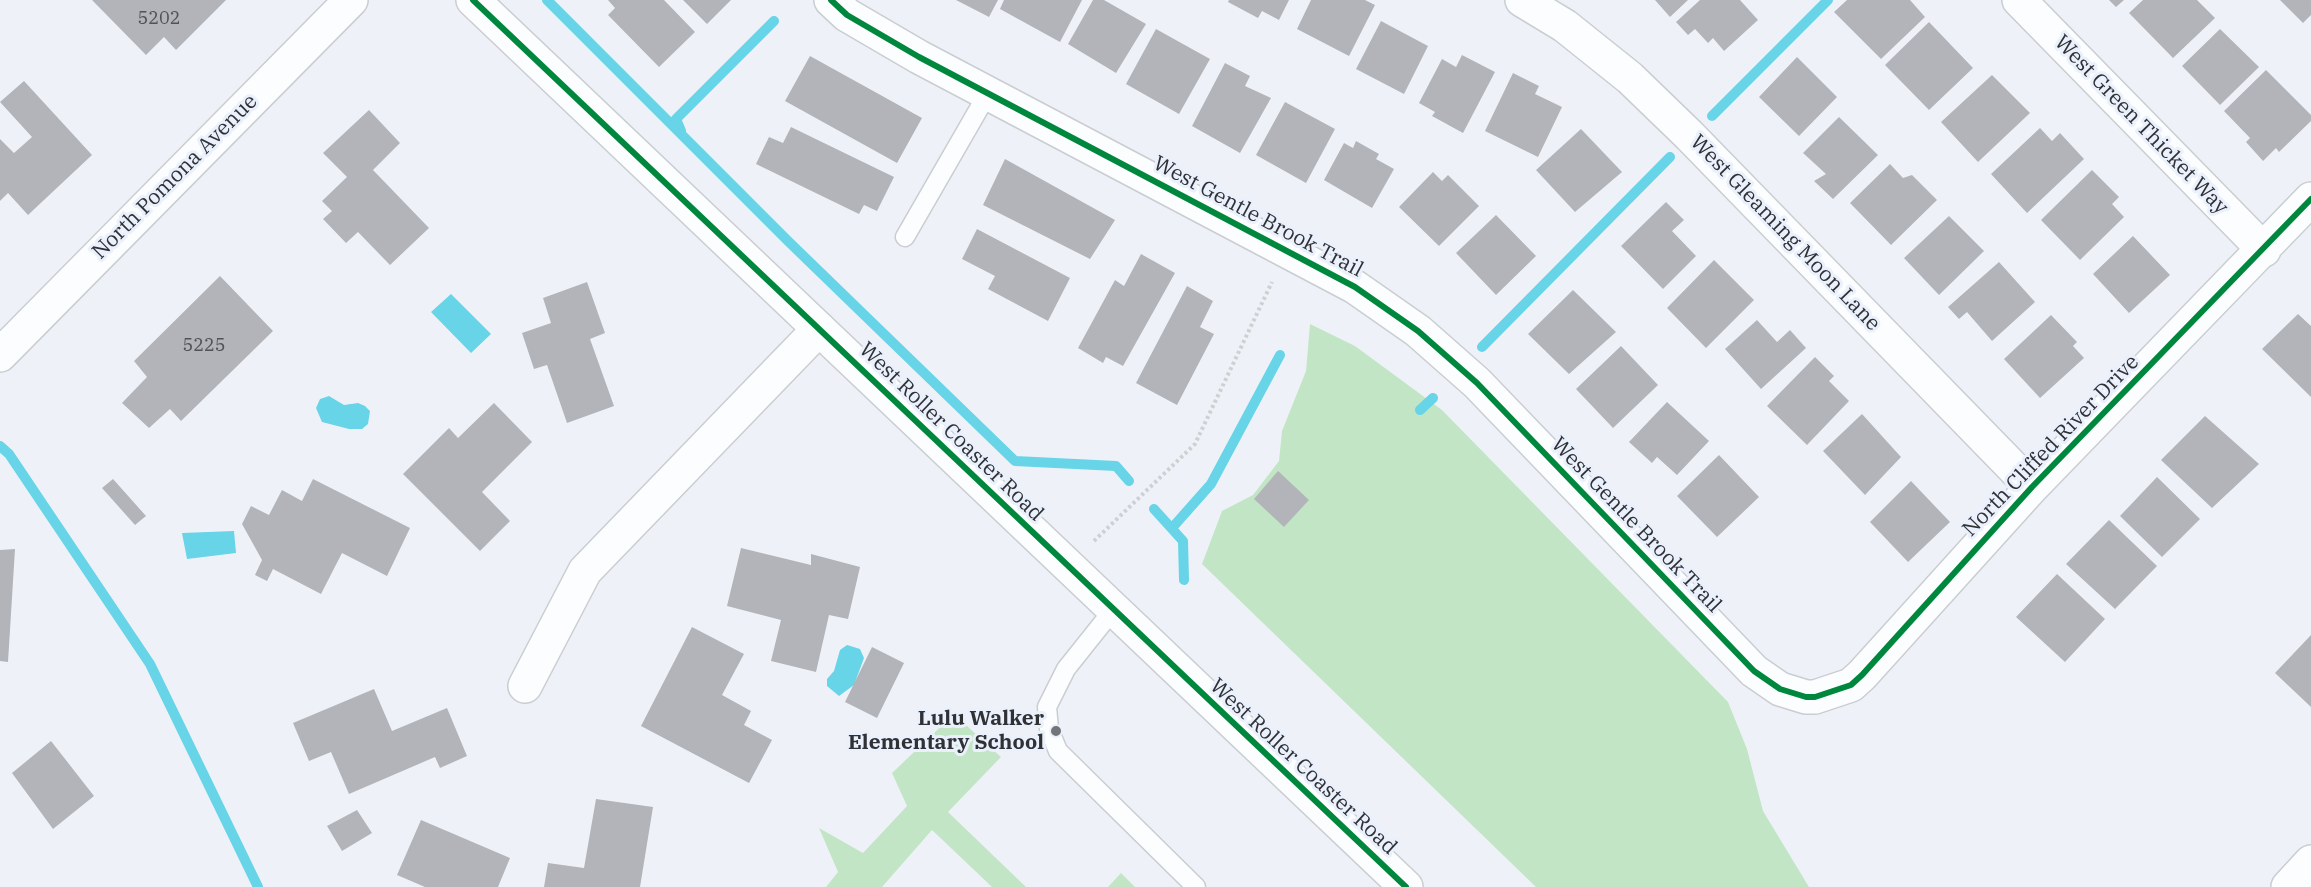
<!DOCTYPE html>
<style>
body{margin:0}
canvas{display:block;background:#eef2f8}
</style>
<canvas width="2311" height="887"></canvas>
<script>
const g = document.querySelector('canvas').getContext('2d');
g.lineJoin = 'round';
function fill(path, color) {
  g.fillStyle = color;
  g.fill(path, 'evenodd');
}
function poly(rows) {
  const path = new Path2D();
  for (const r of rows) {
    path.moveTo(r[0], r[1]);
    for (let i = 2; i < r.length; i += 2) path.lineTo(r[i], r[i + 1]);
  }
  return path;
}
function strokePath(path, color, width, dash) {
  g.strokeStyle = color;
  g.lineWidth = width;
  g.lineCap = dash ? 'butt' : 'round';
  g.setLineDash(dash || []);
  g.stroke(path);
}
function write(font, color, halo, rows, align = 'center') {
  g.font = font + ' "IBM Plex Serif",serif';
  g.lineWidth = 6;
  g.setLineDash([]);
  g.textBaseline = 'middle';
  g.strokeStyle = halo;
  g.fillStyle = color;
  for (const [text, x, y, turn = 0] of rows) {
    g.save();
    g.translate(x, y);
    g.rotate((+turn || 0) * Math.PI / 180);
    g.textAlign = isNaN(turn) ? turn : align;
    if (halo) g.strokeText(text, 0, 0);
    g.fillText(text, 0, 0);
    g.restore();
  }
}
const green = poly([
 [1310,324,1355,346,1442,410,1728,702,1747,749,1763,811,1809,887,1536,887,1202,564,1222,511,1253,495,1279,461,1282,431,1306,371],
 [954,714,1001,757,948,812,1026,887,992,887,932,830,882,887,826,887,838,872,819,828,863,853,907,806,892,773],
 [1121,873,1135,887,1108,887]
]);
const water = poly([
 [451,294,491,334,471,353,431,312],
 [329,396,344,405,358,403,365,406,370,411,368,424,362,429,349,429,322,422,316,408,320,399],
 [234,531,236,553,187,559,182,533],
 [847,645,860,649,864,658,854,685,839,696,827,686,827,679,834,671,840,650]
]);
const stream = poly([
 [547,0,789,242,1015,461,1116,466,1129,481],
 [1712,116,1828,0],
 [681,131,676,119,774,21],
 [1482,347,1670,157],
 [1420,410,1433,398],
 [0,446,9,454,150,664,258,887],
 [1154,509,1183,541,1184,580],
 [1172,528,1211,484,1280,355]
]);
const building = poly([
 [92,0,226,0,176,50,164,37,146,55],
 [608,0,664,0,695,32,659,67,608,15,615,8],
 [683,0,731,0,707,24],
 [956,0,998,0,989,17],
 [1004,0,1082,0,1060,42,1000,9],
 [1093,0,1104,0,1146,24,1116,73,1068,44],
 [1229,0,1289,0,1279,20,1262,11,1258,18,1228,2],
 [1311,0,1365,0,1375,5,1349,56,1297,29],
 [1655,0,1688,0,1670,17],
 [1700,0,1740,0,1758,20,1724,51,1713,38,1708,43,1695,29,1688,35,1676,22],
 [1847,0,1910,0,1925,17,1881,59,1834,12],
 [2109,0,2124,0,2116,7],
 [2143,0,2197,0,2215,18,2173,58,2129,13],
 [2280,0,2311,0,2311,15,2303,23],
 [1381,21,1428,46,1404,94,1356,69],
 [1929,22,1973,68,1929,110,1885,65],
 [1156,29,1210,59,1179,114,1126,84],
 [2220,29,2259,67,2220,105,2182,66],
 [1462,55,1495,72,1463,133,1432,116,1435,112,1419,103,1442,59,1456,67],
 [810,56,922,118,897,163,785,101],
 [1797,57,1837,97,1799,136,1759,97],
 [1225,63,1250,76,1245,86,1271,98,1240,153,1192,126],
 [2266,70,2311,115,2311,121,2279,152,2276,148,2263,161,2246,142,2250,138,2224,111],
 [1513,73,1539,86,1535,94,1562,107,1538,157,1485,131],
 [1992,75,2030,113,1978,162,1941,122],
 [24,81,92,155,28,215,8,193,0,201,0,139,14,153,32,137,0,102],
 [1285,102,1335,129,1306,183,1256,155],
 [369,110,400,143,373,170,429,228,390,265,358,232,346,243,323,219,332,211,322,201,347,177,323,153],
 [1839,117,1878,155,1833,199,1814,181,1826,174,1803,153],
 [791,127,894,177,877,211,864,205,859,214,756,164,769,137,783,143],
 [2040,128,2052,141,2060,133,2084,159,2027,213,1991,174],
 [1581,129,1622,172,1575,212,1536,170],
 [1356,141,1379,154,1376,159,1394,169,1372,208,1324,180,1344,143,1353,148],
 [1005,159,1115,220,1090,259,983,205],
 [1890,164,1903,178,1912,175,1937,200,1891,245,1850,203],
 [2092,170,2119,197,2112,204,2124,217,2080,260,2041,220],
 [1433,172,1442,181,1448,175,1479,206,1439,246,1399,207],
 [1666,202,1684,220,1672,231,1696,256,1663,289,1621,246],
 [1496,215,1536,256,1496,295,1456,253],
 [1949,216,1984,251,1939,295,1904,258],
 [977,229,1070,278,1048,321,988,289,995,276,962,259],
 [2133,236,2170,275,2129,313,2093,274],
 [1141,254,1175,273,1123,366,1106,357,1103,363,1078,348,1115,280,1124,286],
 [1714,260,1754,300,1706,348,1667,308],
 [1999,262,2035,302,1992,341,1967,312,1959,319,1948,307],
 [220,276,273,331,181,421,170,409,149,428,122,403,147,377,134,361],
 [587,282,605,333,590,339,614,406,567,423,547,365,534,369,522,333,551,323,543,298],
 [1187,286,1213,301,1200,327,1214,334,1177,405,1136,383],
 [1573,290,1616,332,1569,374,1528,334],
 [2298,314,2311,326,2311,397,2262,349],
 [2051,315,2077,342,2073,346,2084,358,2040,398,2004,359],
 [1757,320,1777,342,1790,330,1806,348,1761,389,1725,349],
 [1621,346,1658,385,1613,428,1576,389],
 [1815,357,1834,376,1829,381,1849,401,1807,445,1767,406],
 [1667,402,1709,441,1677,475,1657,457,1652,463,1629,442],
 [494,403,532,442,482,492,510,521,480,551,403,474,449,428,458,438],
 [1862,414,1901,457,1865,495,1823,451],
 [2205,416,2259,464,2212,508,2161,460],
 [1719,455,1759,497,1717,537,1677,496],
 [1278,471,1309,500,1284,527,1254,499],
 [2157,477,2200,519,2162,557,2120,516],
 [113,479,146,516,135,525,102,488],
 [313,479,410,528,387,576,342,553,321,594,273,569,267,581,255,575,262,560,242,524,251,506,269,515,282,490,302,501],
 [1911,481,1950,522,1908,562,1870,522],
 [2109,520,2157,566,2115,609,2066,564],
 [741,548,811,565,811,554,860,567,848,619,829,615,816,672,771,661,781,620,727,606],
 [15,549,8,662,0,661,0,550],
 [2057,574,2105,619,2065,662,2016,617],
 [692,627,744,654,722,695,751,711,744,725,772,740,749,783,641,726],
 [2311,635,2311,707,2275,673],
 [872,647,904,663,877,718,845,702],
 [374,689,392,731,447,708,467,756,440,768,435,757,349,794,331,752,309,761,293,723],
 [51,741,94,796,53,829,12,773],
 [596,799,653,807,640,887,544,887,548,863,584,868],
 [357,810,372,833,342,851,327,826],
 [421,820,510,858,498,887,425,887,397,875]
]);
const path = poly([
 [1094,541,1195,444,1272,282]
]);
const service = poly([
 [905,237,988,93],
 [1113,610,1066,669,1047,707,1049,729,1058,751,1196,887]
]);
const minor = poly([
 [831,0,847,15,919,57,1355,287,1418,331,1477,383,1754,671,1780,689,1806,697,1815,697,1851,685,1862,675,2032,487,2311,199],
 [1522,0,1565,26,1630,78,1689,135,2032,487],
 [2019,0,2264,250],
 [0,355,351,0],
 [525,686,585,571,819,329],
 [2288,887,2311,862]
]);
const tertiary = poly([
 [473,0,1406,887]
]);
const cycleway = poly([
 [473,0,1406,887],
 [831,0,847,15,919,57,1355,287,1418,331,1477,383,1754,671,1780,689,1806,697,1815,697,1851,685,1862,675,2032,487,2311,199]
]);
const markers = [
 [1056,731,6,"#727579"]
];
const numberNames = [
 ["5202",159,19],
 ["5225",204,346]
];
const streetNames = [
 ["West Green Thicket Way",2141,125,46],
 ["North Pomona Avenue",175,177,-45],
 ["West Gentle Brook Trail",1258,217,28],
 ["West Gleaming Moon Lane",1785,233,46],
 ["West Roller Coaster Road",951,432,44],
 ["North Cliffed River Drive",2051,446,-46],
 ["West Gentle Brook Trail",1636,525,46],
 ["West Roller Coaster Road",1303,767,43]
];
const poiNames = [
 ["Lulu Walker",1044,719],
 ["Elementary School",1044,743]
];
fill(green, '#c2e6c5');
fill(water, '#67d4e7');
strokePath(stream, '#67d4e7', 10);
fill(building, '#b2b4b9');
strokePath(service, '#cacdd1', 21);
strokePath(minor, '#cacdd1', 36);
strokePath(tertiary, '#cacdd1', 36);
strokePath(path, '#ced0d2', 4, [3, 3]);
strokePath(service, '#fcfdfe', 18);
strokePath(minor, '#fcfdfe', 33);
strokePath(tertiary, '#fcfdfe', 33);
strokePath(cycleway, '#00873e', 6);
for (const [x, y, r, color] of markers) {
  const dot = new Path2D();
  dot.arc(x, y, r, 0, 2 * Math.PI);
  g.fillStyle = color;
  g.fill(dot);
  strokePath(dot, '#eaf1fc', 2);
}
write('18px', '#505256', null, numberNames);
write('21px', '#2f3135', '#eaf1fc', streetNames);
write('bold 21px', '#2f3135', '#eaf1fc', poiNames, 'right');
</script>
